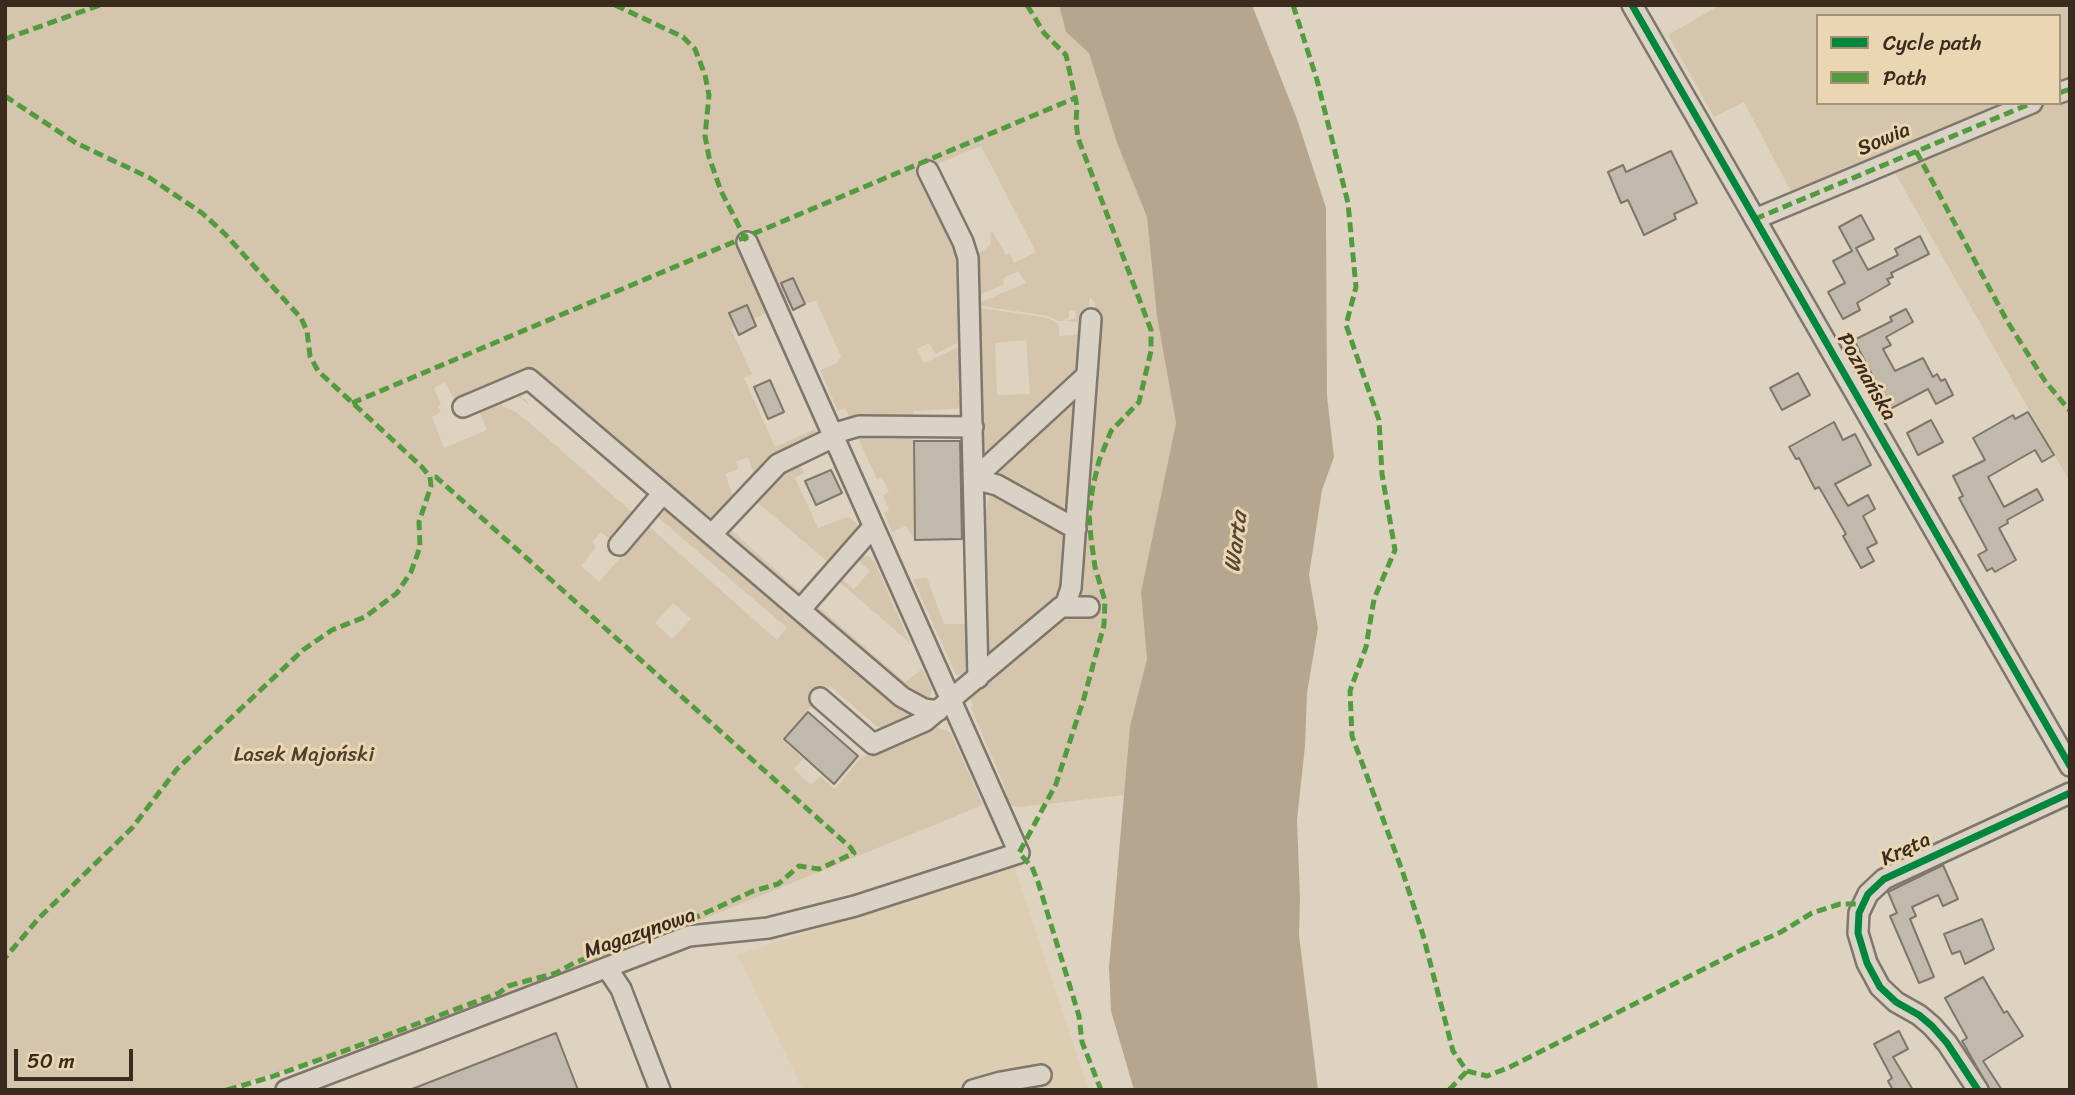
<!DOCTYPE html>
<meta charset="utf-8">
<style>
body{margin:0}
#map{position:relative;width:2075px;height:1095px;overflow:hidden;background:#ded3c1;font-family:Sriracha,sans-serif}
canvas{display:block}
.frame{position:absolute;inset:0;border:7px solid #3b2a1e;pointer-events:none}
.legend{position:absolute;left:1816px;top:14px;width:245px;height:91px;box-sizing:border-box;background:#ebd6b4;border:2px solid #a59178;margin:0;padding:9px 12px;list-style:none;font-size:21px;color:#3b2a1e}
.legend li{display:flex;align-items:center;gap:14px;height:35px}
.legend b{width:35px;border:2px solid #a59178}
.scale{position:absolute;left:14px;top:1049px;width:119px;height:32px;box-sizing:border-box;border:4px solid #3b2a1e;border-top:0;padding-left:9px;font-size:21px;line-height:24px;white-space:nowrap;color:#3b2a1e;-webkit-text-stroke:5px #ebd6b4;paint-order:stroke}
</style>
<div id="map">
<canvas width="2075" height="1095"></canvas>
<div class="frame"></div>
<ul class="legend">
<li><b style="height:9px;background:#00873e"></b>Cycle path</li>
<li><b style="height:9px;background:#529c3f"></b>Path</li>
</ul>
<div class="scale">50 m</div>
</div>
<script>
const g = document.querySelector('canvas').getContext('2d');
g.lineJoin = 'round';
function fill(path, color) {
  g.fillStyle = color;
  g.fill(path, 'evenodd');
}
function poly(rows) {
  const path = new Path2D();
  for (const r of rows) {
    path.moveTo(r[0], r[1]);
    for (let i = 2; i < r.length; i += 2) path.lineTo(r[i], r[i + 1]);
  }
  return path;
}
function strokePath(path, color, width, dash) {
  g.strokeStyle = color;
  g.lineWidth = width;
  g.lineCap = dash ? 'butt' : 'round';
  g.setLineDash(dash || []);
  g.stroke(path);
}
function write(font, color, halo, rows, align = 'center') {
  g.font = font + ' Sriracha,sans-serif';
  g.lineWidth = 6;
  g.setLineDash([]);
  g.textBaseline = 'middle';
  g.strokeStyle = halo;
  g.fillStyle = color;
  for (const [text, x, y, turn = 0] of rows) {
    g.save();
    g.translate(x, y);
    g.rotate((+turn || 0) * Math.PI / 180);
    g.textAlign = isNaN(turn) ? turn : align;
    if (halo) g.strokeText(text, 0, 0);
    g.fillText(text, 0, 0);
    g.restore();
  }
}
const built = poly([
 [1014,865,1089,1090,803,1090,737,955]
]);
const green = poly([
 [5,5,1059,5,1066,32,1089,53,1117,143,1147,217,1157,317,1176,423,1141,592,1147,659,1130,726,1125,795,1020,807,1008,805,1002,797,1007,795,1004,785,971,708,973,706,971,700,973,693,985,684,982,679,1058,613,1099,613,1097,602,1073,601,1089,421,1095,303,1090,297,1087,321,1083,322,1078,379,998,454,993,456,988,452,984,456,977,437,974,307,1049,318,1059,325,1059,336,1077,335,1078,322,1065,321,1076,318,1075,310,1069,311,1069,317,1063,321,1058,321,1048,316,974,305,1026,283,1018,271,1005,277,1003,281,1004,284,974,298,970,250,978,253,986,250,991,243,990,233,993,232,1006,255,1010,253,1014,263,1036,252,981,146,937,164,937,166,919,175,954,247,959,244,963,254,967,339,935,354,929,343,917,349,924,363,968,343,968,380,958,381,958,391,969,391,969,408,913,411,913,419,907,422,864,420,854,417,850,418,845,408,838,411,820,370,837,363,841,356,816,301,805,304,792,278,781,283,790,302,783,305,753,239,741,245,770,311,731,329,752,374,744,378,775,447,815,429,816,432,811,435,812,443,785,456,763,471,720,520,707,524,531,373,455,405,454,396,452,396,445,382,434,388,441,404,438,406,441,412,432,417,444,448,487,430,477,406,518,389,520,391,518,394,528,402,529,405,514,393,503,398,502,406,516,412,531,424,633,513,631,520,612,542,601,532,592,542,596,547,581,566,599,582,625,552,624,551,642,530,644,522,777,640,787,628,653,513,659,508,662,509,677,520,680,518,690,525,699,527,895,696,924,714,894,728,884,729,876,726,830,686,782,739,803,759,794,769,811,785,820,776,835,789,861,758,924,727,935,726,950,732,983,805,527,991,484,1013,363,1054,296,1066,225,1090,5,1090],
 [1026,340,1030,394,997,395,995,343],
 [748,457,755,477,742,482,744,489,732,494,725,474,738,469,736,462],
 [673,603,691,619,672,639,655,623],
 [1720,5,2070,5,2070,482,1890,164,1797,203,1744,102,1714,117,1668,35],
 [1818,16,2059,16,2059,103,1818,103],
 [1084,382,1069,516,996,476,995,466],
 [865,433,913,435,915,540,906,526,892,532,884,513,889,510,883,495,889,492,882,477,877,479,857,436],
 [797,458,804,473,795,478,818,528,848,517,856,522,860,529,830,564,756,501,729,528,798,590,805,592,797,602,722,537,724,531],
 [994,493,1069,529,1064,594,982,670,979,509,986,509,989,497],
 [861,554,868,556,874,561,910,643,836,579,838,576,854,589,870,571,856,559],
 [927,578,944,624,969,624,970,670,959,675,956,675,913,579],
 [818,603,819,607,905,682,922,669,932,689,929,707,808,612]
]);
const water = poly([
 [1059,5,1252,5,1297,119,1326,208,1327,396,1334,457,1322,490,1309,575,1318,628,1307,693,1305,746,1297,820,1300,899,1299,935,1318,1090,1134,1090,1111,1011,1109,967,1130,726,1147,659,1141,592,1176,423,1157,317,1147,217,1117,143,1089,53,1066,32]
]);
const building = poly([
 [1671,151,1697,203,1674,214,1676,219,1644,235,1628,200,1621,203,1608,172,1623,165,1626,172,1671,151],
 [1861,215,1874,239,1856,248,1868,270,1898,255,1895,249,1920,236,1929,254,1891,273,1893,277,1887,279,1890,284,1857,303,1860,310,1843,319,1828,292,1845,283,1833,261,1852,251,1839,227,1861,215],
 [793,278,805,304,793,310,781,283,793,278],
 [747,305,756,326,739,335,729,313,747,305],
 [1906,309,1913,322,1886,337,1891,345,1883,349,1895,371,1923,358,1933,377,1937,374,1941,381,1945,379,1953,395,1936,404,1928,389,1890,409,1854,340,1892,321,1890,317,1906,309],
 [1798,373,1810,395,1782,410,1770,388,1798,373],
 [770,380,784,412,768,419,754,387,770,380],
 [2028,412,2054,455,2042,462,2035,450,1988,477,2004,507,2037,489,2043,500,2007,520,2008,523,1999,528,2016,560,1995,572,1992,568,1987,571,1978,555,1987,550,1959,498,1963,496,1953,476,1985,460,1973,438,2013,415,2015,419,2028,412],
 [1931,420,1943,442,1918,455,1907,433,1931,420],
 [1834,422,1843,440,1855,434,1871,465,1835,484,1848,506,1868,495,1875,509,1863,516,1877,543,1867,548,1874,561,1861,568,1843,536,1846,534,1819,487,1815,489,1799,458,1796,459,1789,447,1834,422],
 [914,441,960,441,962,539,915,540,914,441],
 [831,470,842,493,816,505,805,481,831,470],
 [808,712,858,756,834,784,784,739,808,712],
 [1943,865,1958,899,1943,906,1938,895,1912,907,1916,916,1910,919,1934,977,1919,983,1890,916,1897,913,1888,892,1943,865],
 [1982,919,1994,949,1965,964,1960,951,1952,954,1944,934,1982,919],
 [1983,977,2004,1013,2007,1011,2023,1036,1983,1061,2002,1090,1990,1090,1962,1041,1967,1038,1945,998,1983,977],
 [1899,1031,1908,1049,1893,1057,1913,1090,1893,1090,1888,1081,1892,1078,1874,1044,1899,1031],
 [556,1033,578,1090,412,1090,412,1089,556,1033]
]);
const minor = poly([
 [1632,5,2070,766],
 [2059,93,2070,89],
 [928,171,963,242,968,258,978,678],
 [1755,219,2032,103],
 [463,407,529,379,902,697,924,709,938,711],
 [832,434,859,426,973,427],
 [974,479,1087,375],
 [974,479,997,485,1076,529],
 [712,534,778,464,834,437],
 [619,545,663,493],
 [1065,606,1071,588,1091,319],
 [800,610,873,527],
 [820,698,873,744,925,721,1061,607,1089,607],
 [607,968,621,989,660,1090],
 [286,1090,689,936,768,928,855,906,1019,853,747,242],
 [973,1090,1001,1082,1041,1075],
 [1978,1090,1947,1043,1932,1026,1919,1015,1896,1002,1880,987,1867,963,1858,933,1859,913,1868,894,1884,879,2070,793]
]);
const quiet = poly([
 [615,5,683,37,695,49,705,75,709,95,705,136,709,157,721,191,747,242],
 [1027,5,1044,33,1066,55,1077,106,1076,122,1078,138,1151,330,1151,351,1139,402,1111,431,1099,461,1093,486,1089,514,1091,538,1095,567,1105,601,1104,625,1084,698,1056,784,1019,853,1032,867,1038,882,1079,1016,1082,1042,1101,1090],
 [1293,5,1317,80,1348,203,1356,287,1346,325,1379,420,1382,474,1395,550,1374,599,1366,647,1350,691,1352,736,1402,870,1423,935,1453,1051,1467,1071,1487,1076,1510,1067,1745,948,1781,932,1812,913,1840,904,1862,904],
 [5,39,100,5],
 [2059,93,2070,89],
 [5,96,76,143,150,178,202,213,225,234,301,318,307,331,310,356,318,371,422,467,430,477,431,486,419,522,420,547,411,572,397,593,365,617,332,630,303,650,177,769,132,828,39,918,5,958],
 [1916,151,2007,321,2045,381,2070,411],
 [1755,219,2032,103],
 [352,403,1075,98],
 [227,1090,271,1077,366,1043,499,993,508,986,556,973,576,962,675,927,753,891,778,884,799,866,819,869,854,853,851,848,436,477,430,477],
 [1449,1090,1467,1071]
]);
const cycleway = poly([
 [1632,5,2070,766],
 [1978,1090,1947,1043,1932,1026,1919,1015,1896,1002,1880,987,1867,963,1858,933,1859,913,1868,894,1884,879,2070,793]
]);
const streetNames = [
 ["Sowia",1884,140,-23],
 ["Poznańska",1866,377,60],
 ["Kręta",1906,850,-25],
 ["Magazynowa",640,934,-19]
];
const parkNames = [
 ["Lasek Majoński",304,756]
];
const waterNames = [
 ["Warta",1237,542,-83]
];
fill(built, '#ddcdb3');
fill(green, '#d6c5ad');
fill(water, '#b7a68f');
fill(building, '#c1b9ac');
strokePath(building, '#7f776c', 2);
strokePath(minor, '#7f776c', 24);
strokePath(minor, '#dad2c5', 19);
strokePath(quiet, '#529c3f', 5, [10, 5]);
strokePath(cycleway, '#00873e', 7);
write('21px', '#3b2a1e', '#ebd6b4', streetNames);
write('21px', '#514031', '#ebd6b4', parkNames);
write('italic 23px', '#564435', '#ebd6b4', waterNames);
</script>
